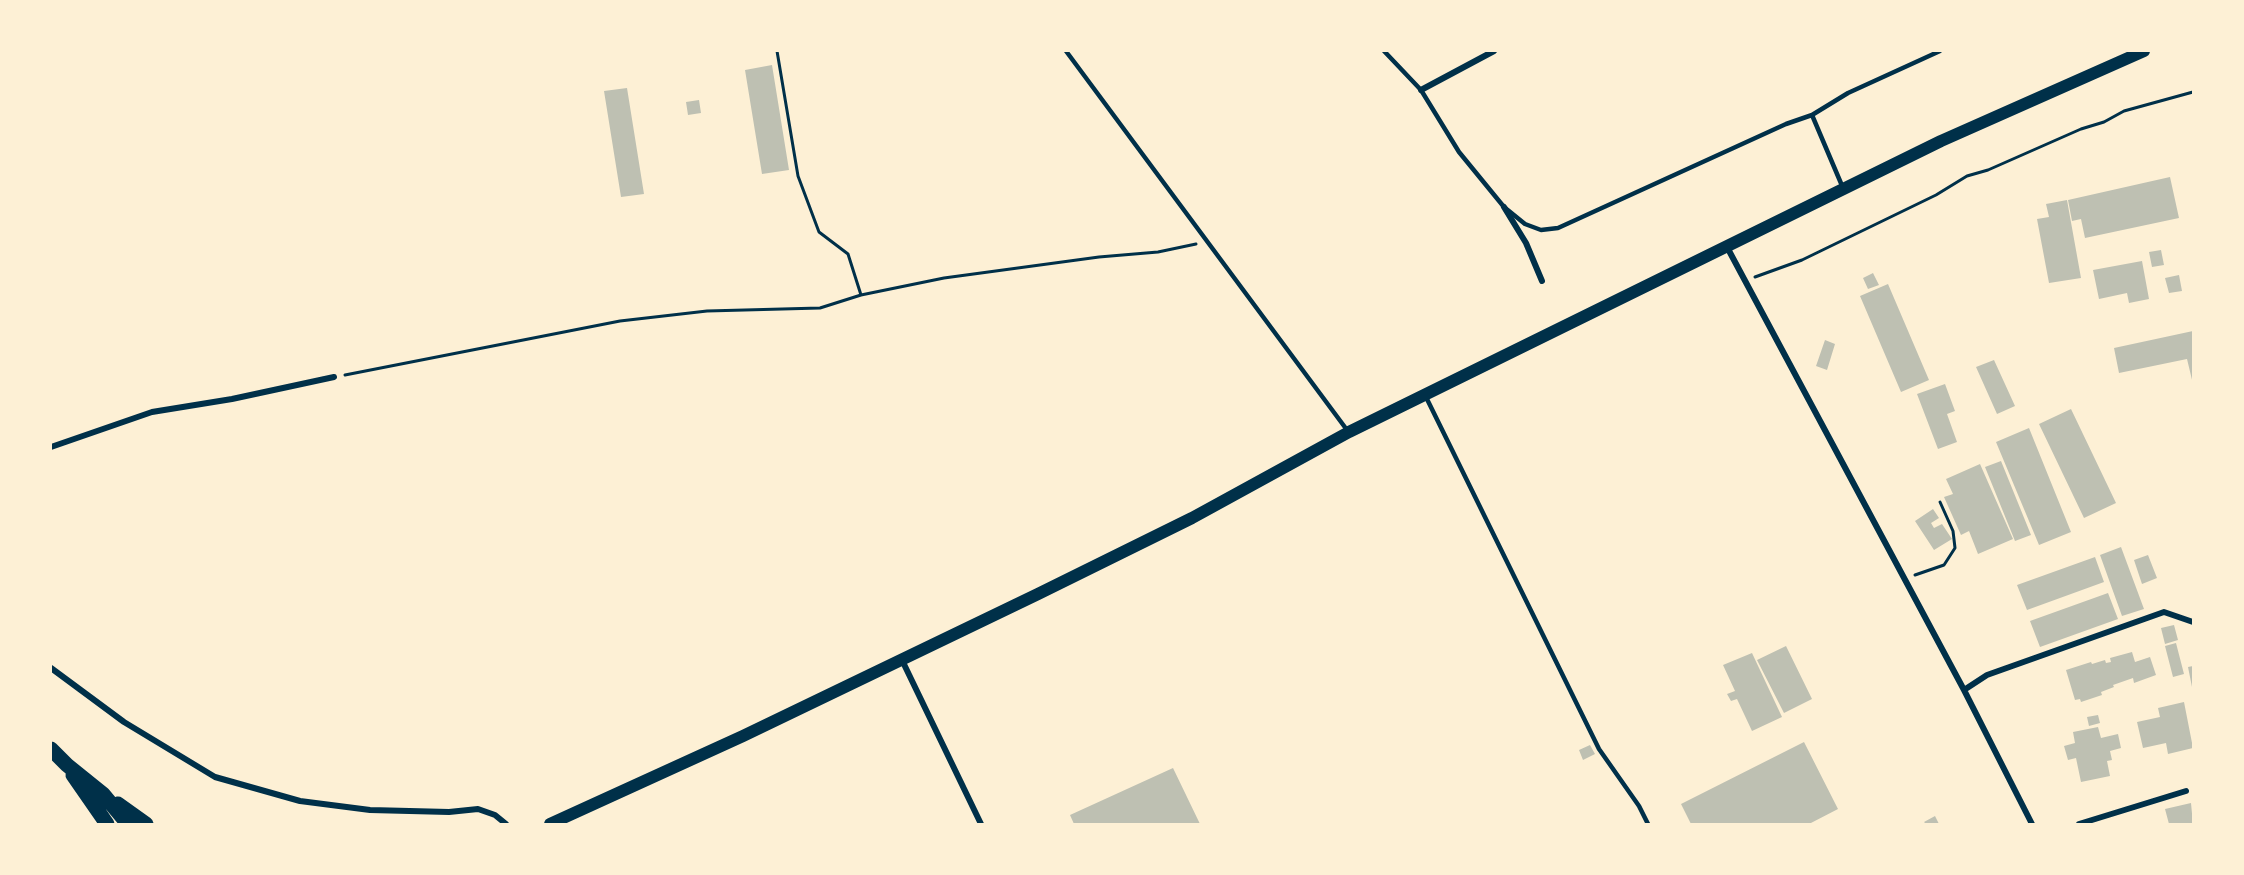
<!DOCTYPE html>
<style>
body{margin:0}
#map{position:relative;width:2244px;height:875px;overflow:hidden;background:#fdf0d5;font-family:"Work Sans",sans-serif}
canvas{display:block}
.frame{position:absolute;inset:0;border:52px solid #fdf0d5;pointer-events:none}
</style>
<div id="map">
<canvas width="2244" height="875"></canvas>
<div class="frame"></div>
</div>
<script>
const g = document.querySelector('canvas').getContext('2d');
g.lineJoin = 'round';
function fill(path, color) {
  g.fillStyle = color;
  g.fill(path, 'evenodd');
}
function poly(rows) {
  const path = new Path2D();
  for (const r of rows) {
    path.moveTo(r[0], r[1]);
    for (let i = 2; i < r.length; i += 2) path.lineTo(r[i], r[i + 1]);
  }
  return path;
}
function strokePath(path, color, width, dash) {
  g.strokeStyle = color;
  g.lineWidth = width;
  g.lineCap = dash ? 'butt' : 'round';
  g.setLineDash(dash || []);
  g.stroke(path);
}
const building = poly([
 [772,65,789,170,762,174,745,70],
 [627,88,644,194,621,197,604,91],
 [699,100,701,113,688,115,686,102],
 [2170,177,2179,218,2085,238,2081,219,2072,221,2068,200],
 [2067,200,2081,278,2049,283,2037,219,2049,217,2046,204],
 [2161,250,2164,265,2152,267,2149,252],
 [2142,261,2149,299,2129,303,2127,293,2099,299,2093,270],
 [1873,273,1879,285,1868,289,1863,278],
 [2179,275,2182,291,2169,293,2165,278],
 [1888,284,1929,380,1901,392,1860,296],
 [2193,331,2193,384,2187,359,2119,373,2114,348],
 [1825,340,1835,344,1827,370,1816,366],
 [1994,360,2015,406,1997,414,1976,367],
 [1945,384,1955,411,1947,414,1957,442,1938,449,1917,394],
 [2071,409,2116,503,2084,518,2039,424],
 [2029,428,2071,532,2039,545,1996,442],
 [2001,461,2031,535,2015,541,1985,467],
 [1980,464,2013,539,1978,554,1969,531,1961,535,1944,497,1953,494,1946,479],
 [1933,509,1939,518,1931,523,1934,528,1942,524,1952,539,1934,550,1915,521],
 [2121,547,2144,609,2122,616,2100,555],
 [2148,555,2157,578,2142,584,2134,560],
 [2095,557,2104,582,2027,610,2017,585],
 [2108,593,2118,619,2040,647,2030,621],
 [2174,625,2178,640,2165,644,2161,628],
 [2176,643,2184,674,2173,677,2165,646],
 [1786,646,1812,699,1784,713,1757,660],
 [2132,652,2135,662,2150,657,2156,675,2134,683,2133,678,2113,685,2114,687,2101,692,2102,695,2081,702,2080,699,2075,700,2066,670,2091,662,2092,664,2105,660,2106,663,2111,662,2110,658],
 [1752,653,1782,717,1752,731,1737,699,1731,701,1727,694,1735,691,1723,665],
 [2193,666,2193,687,2192,687,2188,667],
 [2184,702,2193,748,2168,754,2166,743,2143,748,2137,722,2160,717,2158,708],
 [2098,715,2100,723,2089,726,2087,717],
 [2098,727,2101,738,2118,734,2121,748,2110,751,2112,760,2107,761,2110,776,2081,782,2076,758,2068,760,2064,746,2075,743,2073,732],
 [1804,742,1838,809,1809,824,1691,824,1681,804],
 [1590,745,1595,754,1583,760,1579,750],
 [1173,768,1200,824,1074,824,1070,815],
 [2191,803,2193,824,2169,824,2165,809],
 [1935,816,1939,824,1926,824,1924,822]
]);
const path = poly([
 [777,51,798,176,819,232,848,254,861,295],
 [1755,277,1802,260,1936,195,1967,176,1988,170,2081,129,2104,122,2124,111,2193,92],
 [345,375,620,321,707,311,820,308,861,295,944,278,1099,257,1158,252,1196,244],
 [1915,575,1944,565,1955,548,1953,531,1940,502]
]);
const service = poly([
 [1066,51,1347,430],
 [1384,51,1421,90,1459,152,1504,207,1525,224,1541,230,1558,228,1786,124,1812,115],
 [1843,188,1812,115,1848,93,1940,51],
 [1425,395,1599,749,1639,806,1648,824]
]);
const minor = poly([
 [1421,90,1494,51],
 [1504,207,1526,243,1542,281],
 [1727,247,1964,690,2032,824],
 [51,447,152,412,232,399,334,377],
 [901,658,981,824],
 [51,668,124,722,215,777,300,801,370,810,449,812,478,809,495,815,506,824],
 [1964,690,1987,675,2164,612,2193,622],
 [2079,824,2186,791]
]);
const secondary = poly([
 [550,824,743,736,1038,594,1192,518,1349,432,1941,141,2144,51]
]);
const primary = poly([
 [51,749,67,765,103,794,128,824],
 [73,775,107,824],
 [118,804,146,824]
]);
fill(building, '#bec0b2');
strokePath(path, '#003049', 3);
strokePath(service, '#003049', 4.5);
strokePath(minor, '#003049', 6);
strokePath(secondary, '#003049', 12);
strokePath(primary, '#003049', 15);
</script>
